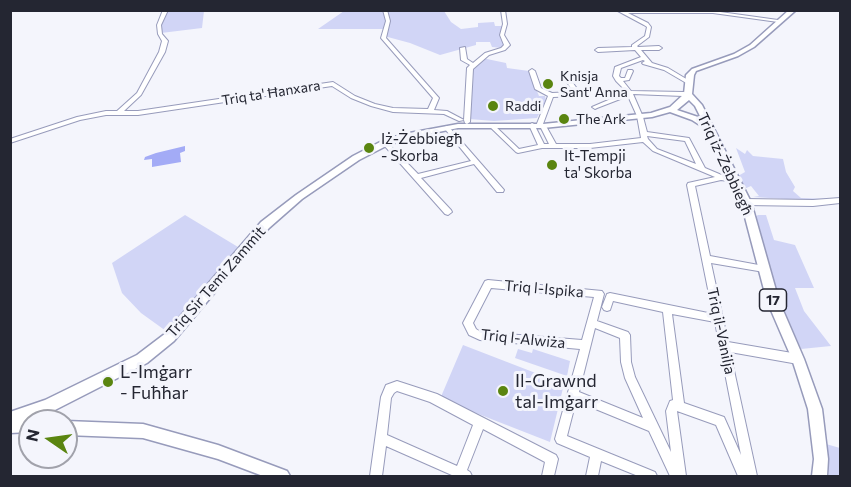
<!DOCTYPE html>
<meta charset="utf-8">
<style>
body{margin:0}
#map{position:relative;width:851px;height:487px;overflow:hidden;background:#f4f5fc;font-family:Commissioner,sans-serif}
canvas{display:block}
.frame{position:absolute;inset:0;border:12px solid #242632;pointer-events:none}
.north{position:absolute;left:18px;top:409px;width:60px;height:60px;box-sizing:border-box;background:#f4f5fc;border:2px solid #a1a2ab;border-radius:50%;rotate:283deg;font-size:16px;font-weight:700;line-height:24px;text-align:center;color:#242632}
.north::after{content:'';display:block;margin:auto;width:21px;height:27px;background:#5a8510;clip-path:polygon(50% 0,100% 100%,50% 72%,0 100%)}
</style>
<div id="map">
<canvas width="851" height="487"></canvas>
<div class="frame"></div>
<div class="north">N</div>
</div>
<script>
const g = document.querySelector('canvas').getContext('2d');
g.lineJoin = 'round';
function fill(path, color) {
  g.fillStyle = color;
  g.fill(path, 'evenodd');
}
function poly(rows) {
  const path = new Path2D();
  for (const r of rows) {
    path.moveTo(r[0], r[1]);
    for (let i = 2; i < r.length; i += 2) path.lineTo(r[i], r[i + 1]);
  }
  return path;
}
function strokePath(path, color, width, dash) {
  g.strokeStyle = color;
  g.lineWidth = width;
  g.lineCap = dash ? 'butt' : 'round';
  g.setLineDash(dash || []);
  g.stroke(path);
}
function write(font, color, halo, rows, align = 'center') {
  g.font = font + ' Commissioner,sans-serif';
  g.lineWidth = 6;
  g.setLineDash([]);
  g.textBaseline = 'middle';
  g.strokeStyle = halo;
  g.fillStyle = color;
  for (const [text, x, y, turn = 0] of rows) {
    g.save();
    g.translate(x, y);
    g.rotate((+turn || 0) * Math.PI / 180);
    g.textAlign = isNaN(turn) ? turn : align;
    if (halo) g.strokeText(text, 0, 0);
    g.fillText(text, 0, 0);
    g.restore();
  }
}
const green = poly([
 [167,11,204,11,202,28,161,33,160,27],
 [344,11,384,11,387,21,385,29,318,29],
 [385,11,444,11,451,22,461,29,478,27,478,23,494,22,495,26,502,26,500,37,505,46,502,48,492,47,490,42,476,42,476,45,440,55,410,43,384,36,389,21],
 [482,58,506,63,507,68,529,71,539,96,545,96,546,100,537,118,494,121,469,119,473,77,470,76,470,70],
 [736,148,745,154,747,150,753,156,783,159,786,172,795,187,793,191,801,198,834,199,818,201,753,197,759,196,751,186,744,189,738,176,745,172],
 [185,215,238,247,189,309,166,331,141,313,122,293,112,263],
 [758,215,766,215,774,240,795,245,814,288,795,288,804,311,831,346,801,349,780,302,755,217],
 [463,345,564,384,550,442,440,399],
 [518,349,532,353,533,349,570,361,567,376,515,358],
 [826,444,840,448,840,476,829,476]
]);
const water = poly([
 [185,146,185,151,180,153,181,162,152,167,152,159,144,160,145,157,156,153]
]);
const minor = poly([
 [163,10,168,10,161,25,162,34,168,41,165,52,141,95,124,111,138,111,333,82,355,96,375,104,393,108,428,109,433,98,381,38,386,21,383,10,387,10,390,21,386,38,439,98,434,110,447,111,464,120,467,68,470,65,461,60,460,48,465,47,467,59,473,63,485,53,501,48,504,45,500,35,503,24,501,10,505,10,507,24,504,35,510,45,505,50,489,55,473,69,470,122,467,124,465,123,464,120,459,121,444,114,393,112,371,106,351,98,332,86,138,115,106,115,80,120,10,143,10,139,77,117,106,111,117,111,137,93,159,52,162,41,158,34,157,25,163,10],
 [616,10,713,11,778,20,780,21,778,22,713,13,628,13,648,23,651,27,649,37,637,46,638,47,659,46,662,48,659,50,641,50,652,63,668,68,693,83,688,84,664,70,643,64,642,63,645,61,643,60,621,68,619,76,621,78,625,78,628,70,632,70,633,71,629,80,623,81,631,91,684,92,692,95,693,96,690,98,683,96,633,94,643,117,647,132,689,138,705,168,724,176,735,178,739,180,735,182,721,180,695,186,710,256,764,266,767,267,768,269,767,271,764,272,711,263,728,342,798,354,802,356,803,359,802,362,798,364,730,352,757,476,738,476,716,425,677,411,686,476,670,476,649,431,576,401,567,436,655,472,657,476,638,476,601,461,598,476,586,476,590,457,557,443,555,439,580,349,480,340,469,335,463,323,485,281,488,280,602,291,604,294,597,321,628,332,630,335,631,362,635,377,671,452,666,411,670,401,673,400,663,312,613,301,610,310,607,311,604,310,602,307,607,294,610,293,713,314,687,185,688,183,715,177,653,151,643,142,590,148,542,148,518,153,516,152,489,126,492,124,494,125,519,149,538,145,529,125,532,123,534,124,544,144,549,144,541,128,536,126,548,96,535,89,529,71,532,69,535,71,541,88,552,93,574,92,562,76,565,74,567,75,581,94,578,96,553,97,543,124,546,126,556,144,590,144,641,138,637,116,628,96,597,108,595,109,592,107,627,92,616,81,613,76,615,67,641,57,635,50,598,52,595,50,598,48,632,47,632,45,645,36,647,27,644,25,616,10],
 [647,136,685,141,696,164,657,149,648,139,647,136],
 [491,288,594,297,582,340,481,332,476,329,473,323,491,288],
 [672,314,715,322,741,455,724,417,684,403,672,314],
 [595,328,620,338,621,362,625,378,643,418,579,392,595,328],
 [447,126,449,127,504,190,503,192,497,192,474,164,421,178,451,210,452,212,448,215,445,214,382,143,385,141,387,142,418,174,471,161,445,129,445,127,447,126],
 [746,199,813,200,840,198,840,203,813,206,746,205,742,202,746,199],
 [397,381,437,394,556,455,558,459,554,476,542,476,545,462,483,429,467,470,470,472,472,476,454,476,386,446,382,476,370,476,381,397,386,385,397,381],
 [397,391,430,402,473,425,457,466,387,435,391,398,394,393,397,391]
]);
const major = poly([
 [789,10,796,10,754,47,738,56,696,71,694,75,692,94,702,105,751,202,779,301,804,359,822,409,828,459,827,476,812,476,814,459,808,409,792,359,767,301,741,202,706,129,692,120,670,112,652,117,543,128,458,128,409,138,388,145,359,160,302,199,269,228,174,341,147,363,53,411,52,421,38,421,38,416,31,419,35,421,30,421,30,432,10,433,10,412,45,400,137,355,166,333,261,222,296,195,353,156,382,141,404,134,458,124,543,124,651,113,670,107,684,94,686,75,692,69,734,54,750,45,789,10],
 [689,100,695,106,701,118,677,110,689,100],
 [66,421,143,424,218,445,287,471,290,476,263,476,218,459,143,438,66,435,66,421]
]);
const markers = [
 [548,84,6,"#5a8510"],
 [493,106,6,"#5a8510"],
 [564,119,6,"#5a8510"],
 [369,148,6,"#5a8510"],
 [552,165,6,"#5a8510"],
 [108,382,6,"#5a8510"],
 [503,391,6,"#5a8510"]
];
const farPoinames = [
 ["Knisja",560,76],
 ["Sant' Anna",560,92],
 ["Raddi",505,106],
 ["The Ark",576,119]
];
const farStreetnames = [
 ["Triq ta' Ħanxara",271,93,-9]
];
const shields = [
 [773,300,27]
];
const shieldNames = [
 ["17",773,300]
];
const poiNames = [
 ["Iż-Żebbiegħ",381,139],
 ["- Skorba",381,156],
 ["It-Tempji",564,156],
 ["ta' Skorba",564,173]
];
const streetNames = [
 ["Triq iż-Żebbiegħ",725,164,65],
 ["Triq Sir Temi Zammit",216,282,-49],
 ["Triq l-Ispika",544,289,5],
 ["Triq il-Vanilja",721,331,78],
 ["Triq l-Alwiża",523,339,6]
];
const nearPoinames = [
 ["L-Imġarr",120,372],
 ["- Fuħħar",120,393],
 ["Il-Grawnd",515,381],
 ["tal-Imġarr",515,402]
];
fill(green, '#d1d5f6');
fill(water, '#a3abf6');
strokePath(minor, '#979bbb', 2);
strokePath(major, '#979bbb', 3);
fill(minor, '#fff');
fill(major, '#fff');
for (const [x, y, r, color] of markers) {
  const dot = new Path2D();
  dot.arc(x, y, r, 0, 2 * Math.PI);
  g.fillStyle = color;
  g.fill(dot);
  strokePath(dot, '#f4f5fc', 2);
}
write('14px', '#242632', '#f4f5fc', farPoinames, 'left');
write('14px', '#242632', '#f4f5fc', farStreetnames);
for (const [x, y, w] of shields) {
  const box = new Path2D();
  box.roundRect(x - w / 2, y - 11, w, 22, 4.5);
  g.fillStyle = '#f4f5fc';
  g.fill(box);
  strokePath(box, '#242632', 1.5);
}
write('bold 14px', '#242632', null, shieldNames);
write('15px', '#242632', '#f4f5fc', poiNames, 'left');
write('15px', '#242632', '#f4f5fc', streetNames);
write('18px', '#242632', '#f4f5fc', nearPoinames, 'left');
</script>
